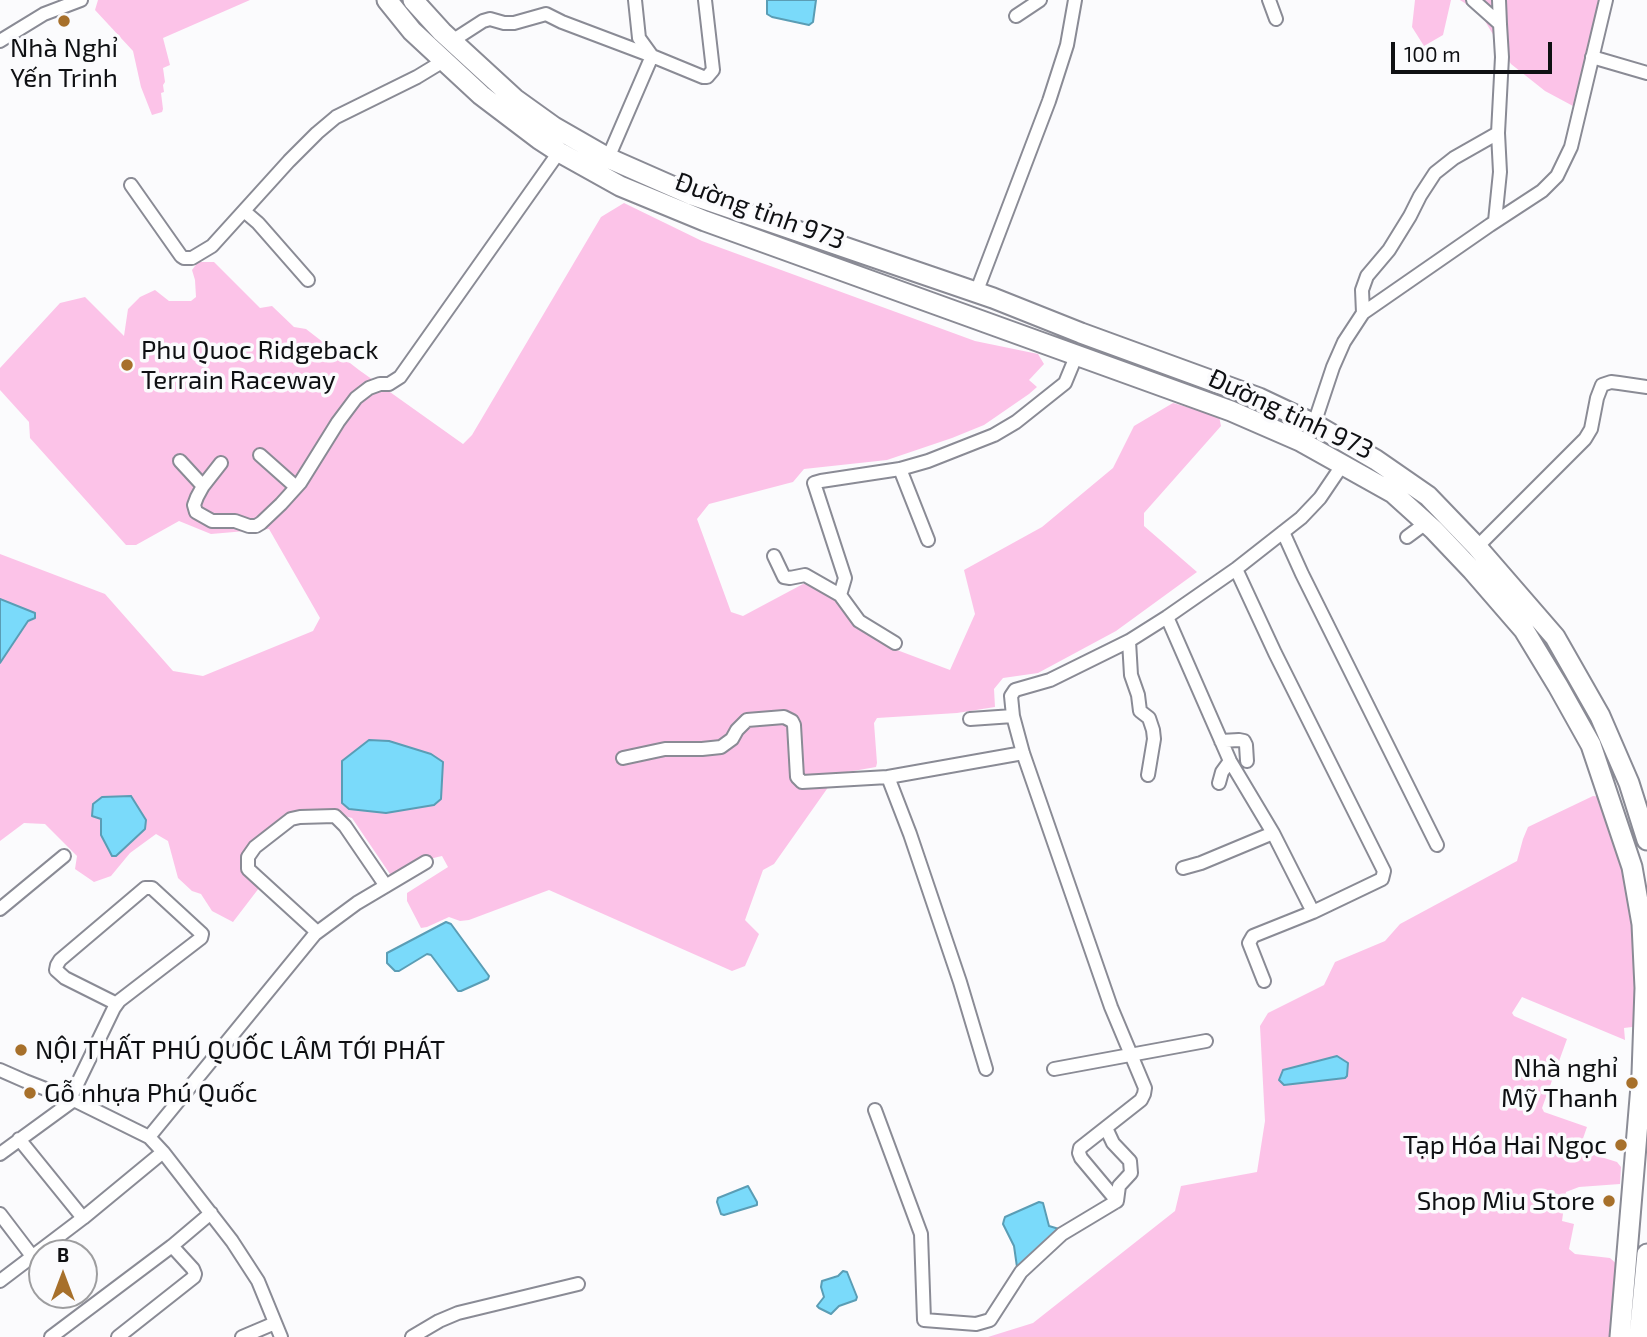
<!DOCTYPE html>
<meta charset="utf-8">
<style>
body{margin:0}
#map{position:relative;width:1647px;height:1337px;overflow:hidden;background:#fbfbfd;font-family:"Exo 2",sans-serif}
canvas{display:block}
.north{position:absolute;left:28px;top:1239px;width:70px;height:70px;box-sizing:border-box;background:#fbfbfd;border:2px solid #9d9d9f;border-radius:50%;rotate:0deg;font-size:19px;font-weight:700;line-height:28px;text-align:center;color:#0f1013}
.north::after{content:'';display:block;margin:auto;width:24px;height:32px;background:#a7702b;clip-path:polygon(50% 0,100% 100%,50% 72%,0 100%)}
.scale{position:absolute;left:1391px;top:42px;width:161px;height:32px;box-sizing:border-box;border:4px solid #0f1013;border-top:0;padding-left:9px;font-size:21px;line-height:24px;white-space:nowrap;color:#0f1013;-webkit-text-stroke:5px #fbfbfd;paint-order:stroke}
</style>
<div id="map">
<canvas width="1647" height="1337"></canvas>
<div class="north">B</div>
<div class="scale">100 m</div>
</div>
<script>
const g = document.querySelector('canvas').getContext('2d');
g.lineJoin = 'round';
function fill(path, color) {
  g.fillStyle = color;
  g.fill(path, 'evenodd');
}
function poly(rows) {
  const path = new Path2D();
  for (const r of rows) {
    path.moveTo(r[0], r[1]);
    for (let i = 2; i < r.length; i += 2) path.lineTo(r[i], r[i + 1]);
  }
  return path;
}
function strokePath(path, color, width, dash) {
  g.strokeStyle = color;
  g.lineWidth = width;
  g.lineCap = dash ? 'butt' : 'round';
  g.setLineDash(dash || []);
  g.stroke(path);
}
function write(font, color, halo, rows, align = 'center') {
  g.font = font + ' "Exo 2",sans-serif';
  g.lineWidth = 7;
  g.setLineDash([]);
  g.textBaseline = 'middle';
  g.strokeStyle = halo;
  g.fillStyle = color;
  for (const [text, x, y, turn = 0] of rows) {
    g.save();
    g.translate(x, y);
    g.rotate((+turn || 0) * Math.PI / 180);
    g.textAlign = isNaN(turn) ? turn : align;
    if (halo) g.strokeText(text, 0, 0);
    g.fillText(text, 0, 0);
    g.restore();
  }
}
const green = poly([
 [98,0,250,0,163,38,170,65,163,68,165,82,163,85,164,92,161,93,163,109,162,112,152,115,141,87,133,51,95,10],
 [1415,0,1451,0,1443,35,1424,46,1412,27],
 [1460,0,1603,0,1578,99,1573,106,1545,91,1511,64,1480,13],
 [624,203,702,241,975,341,1038,354,1044,364,1029,380,1037,387,1029,394,984,425,952,438,887,460,804,469,793,482,709,504,697,519,731,612,743,616,803,584,816,583,848,610,857,624,889,647,950,670,975,614,964,570,1042,527,1113,468,1134,426,1173,403,1219,416,1221,426,1144,513,1144,526,1197,572,1116,631,1038,673,1003,678,994,689,995,707,957,713,877,718,874,723,877,763,876,767,830,775,829,786,774,864,763,870,745,920,759,934,745,966,732,971,549,890,469,920,460,921,449,917,427,927,421,928,407,901,407,893,448,867,442,856,425,860,392,877,352,818,332,813,300,814,246,852,259,888,233,922,212,911,201,894,192,891,178,878,168,841,156,834,130,853,111,876,94,882,75,869,77,856,45,824,24,823,0,841,0,554,105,594,173,671,203,676,313,631,320,618,269,529,211,534,179,521,136,545,126,545,30,438,29,422,0,390,0,368,60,303,85,297,124,336,128,309,140,297,155,290,169,301,191,301,196,297,195,280,192,270,198,262,214,262,260,308,272,306,294,327,306,329,359,370,463,444,472,435,601,217],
 [1593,796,1604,797,1640,937,1640,1026,1624,1028,1625,1040,1522,997,1512,1013,1514,1016,1567,1039,1542,1108,1544,1112,1587,1127,1580,1147,1582,1151,1617,1162,1621,1167,1620,1184,1579,1187,1566,1192,1562,1221,1574,1224,1569,1249,1575,1254,1610,1258,1619,1266,1614,1335,1610,1337,988,1337,1033,1323,1175,1211,1181,1186,1257,1172,1265,1121,1260,1026,1268,1013,1324,985,1335,962,1385,941,1400,924,1517,861,1523,839,1528,827]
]);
const water = poly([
 [767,0,816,0,813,22,809,25,772,17,767,14,767,0],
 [0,599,35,613,35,618,28,621,0,663,0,599],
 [369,740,389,741,431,754,443,762,441,799,434,805,386,813,349,809,342,803,342,761,369,740],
 [131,796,146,820,145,829,116,856,112,856,101,835,101,819,92,816,93,804,102,797,131,796],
 [446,922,451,924,489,976,488,979,461,991,458,991,431,955,427,954,399,971,395,971,387,963,387,953,446,922],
 [1337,1056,1348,1063,1347,1076,1345,1078,1284,1085,1279,1080,1283,1070,1337,1056],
 [748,1186,757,1202,757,1205,724,1215,721,1214,717,1202,718,1198,748,1186],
 [1039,1202,1043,1203,1049,1226,1059,1229,1017,1267,1014,1246,1003,1224,1004,1220,1005,1217,1039,1202],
 [843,1271,847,1272,857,1297,856,1300,839,1306,831,1314,819,1308,817,1306,824,1297,821,1287,822,1281,838,1276,843,1271]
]);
const minor = poly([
 [635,0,639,38,652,56,703,77,707,77,713,70,705,0],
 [1269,0,1276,19],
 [1473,0,1500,24,1502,57,1498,133,1500,172,1495,221],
 [1499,0,1500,24],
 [1016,16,1040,0],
 [0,41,44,14,81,0],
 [452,41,483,21,490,19,504,23,514,23,546,14,562,22,652,56,608,158],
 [1592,57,1647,73],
 [131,185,181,256,184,258,192,258,212,246,289,161,317,133,336,117,417,77,445,60],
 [244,211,258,223,308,280],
 [976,293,1049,101,1067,45,1075,0],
 [1363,313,1362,290,1367,276,1389,250,1410,216,1420,196,1435,173,1454,158,1498,133],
 [1314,424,1333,367,1344,342,1363,313,1490,225,1542,191,1557,176,1571,147,1606,0],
 [260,455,296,487],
 [180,461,203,486],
 [221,463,203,486,197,497,194,505,196,512,212,521,235,521,249,526,256,526,261,523,281,504,300,483,338,422,356,398,369,388,380,384,389,384,400,377,559,152],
 [900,469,928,540],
 [1283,532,1302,574,1437,845],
 [1407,537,1426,523],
 [1477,547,1585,439,1591,429,1597,398,1602,385,1611,382,1619,383,1647,387],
 [774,556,784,577,790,578,805,575,840,595,859,621,895,643],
 [1236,569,1275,653,1384,871,1382,879,1313,912,1253,936,1249,943,1264,981],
 [840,595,845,578,814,483,821,481,900,469,928,461,994,435,1016,422,1065,383,1077,354],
 [1167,617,1230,761,1273,833,1313,912],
 [1129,641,1131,675,1138,695,1140,711,1149,718,1153,730,1154,739,1148,775],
 [970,719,1013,716],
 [1221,741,1239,740,1244,741,1246,745,1247,761],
 [623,758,665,749,702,749,721,747,732,739,737,730,747,720,784,717,792,721,794,725,797,777,802,782,888,777],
 [1219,783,1222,772,1230,761],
 [1183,868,1201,863,1273,833],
 [0,909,64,856],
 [317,932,248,869,248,857,255,847,291,819,300,817,335,816,345,826,386,886],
 [986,1069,960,982,910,834,888,777,1023,753],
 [1054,1069,1206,1041],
 [0,1070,25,1081,74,1100,149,1137,163,1152,232,1241,258,1281,281,1337],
 [70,1099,114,1008,119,1001,201,938,202,934,152,888,145,888,60,960,57,965,56,970,65,978,117,1004],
 [875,1110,921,1234,924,1320,976,1324,990,1320,1021,1272,1062,1234,1117,1201,1119,1186,1131,1173,1130,1161,1113,1143,1106,1128],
 [149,1137,315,934,357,903,426,862],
 [19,1139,83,1218],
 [0,1154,74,1100],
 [1117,1201,1081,1158,1079,1153,1080,1148,1141,1100,1144,1094,1145,1088,1111,1007,1023,753,1013,716,1011,696,1015,690,1050,680,1129,641,1167,617,1236,569,1301,518,1320,498,1343,464],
 [0,1214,32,1256],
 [0,1281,83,1218,163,1152],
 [51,1337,172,1246,211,1213],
 [118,1337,194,1277,195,1274,193,1269,172,1246],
 [242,1337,275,1323],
 [412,1337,439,1321,458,1313,578,1284]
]);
const primary = poly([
 [387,0,412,31,481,95,539,139,559,152,620,186,705,221,1231,411,1300,441,1393,493,1434,530,1472,570,1524,630,1558,686,1591,745,1632,867,1642,924,1645,988,1642,1074,1620,1337],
 [413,0,442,32,515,99,554,127,608,158,692,195,993,298,1081,333,1259,398,1314,424,1376,460,1428,496,1477,547,1555,637,1600,716,1629,783,1647,840],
 [1639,1337,1647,1254]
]);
const markers = [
 [64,21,7,"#a7702b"],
 [127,365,7,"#a7702b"],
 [21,1050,7,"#a7702b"],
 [1632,1083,7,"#a7702b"],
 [30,1093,7,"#a7702b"],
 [1621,1145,7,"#a7702b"],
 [1609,1201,7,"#a7702b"]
];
const poiNames = [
 ["Nhà Nghỉ",64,48,"center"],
 ["Yến Trinh",64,78,"center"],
 ["Phu Quoc Ridgeback",141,350],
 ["Terrain Raceway",141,380],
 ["NỘI THẤT PHÚ QUỐC LÂM TỚI PHÁT",35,1050],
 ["Nhà nghỉ",1618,1068,"right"],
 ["Mỹ Thanh",1618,1098,"right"],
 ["Gỗ nhựa Phú Quốc",44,1093],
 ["Tạp Hóa Hai Ngọc",1607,1145,"right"],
 ["Shop Miu Store",1595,1201,"right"]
];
const streetNames = [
 ["Đường tỉnh 973",760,211,20],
 ["Đường tỉnh 973",1291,414,25]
];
fill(green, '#fcc3e8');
fill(water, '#7adafa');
strokePath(water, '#5a9db5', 2);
strokePath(minor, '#8a8b95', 16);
strokePath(primary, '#8a8b95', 23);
strokePath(minor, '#fff', 12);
strokePath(primary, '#fff', 19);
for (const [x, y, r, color] of markers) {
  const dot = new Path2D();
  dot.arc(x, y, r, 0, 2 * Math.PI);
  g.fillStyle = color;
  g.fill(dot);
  strokePath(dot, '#fbfbfd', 2.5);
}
write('26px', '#0f1013', '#fbfbfd', poiNames, 'left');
write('26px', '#0f1013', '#fbfbfd', streetNames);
</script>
